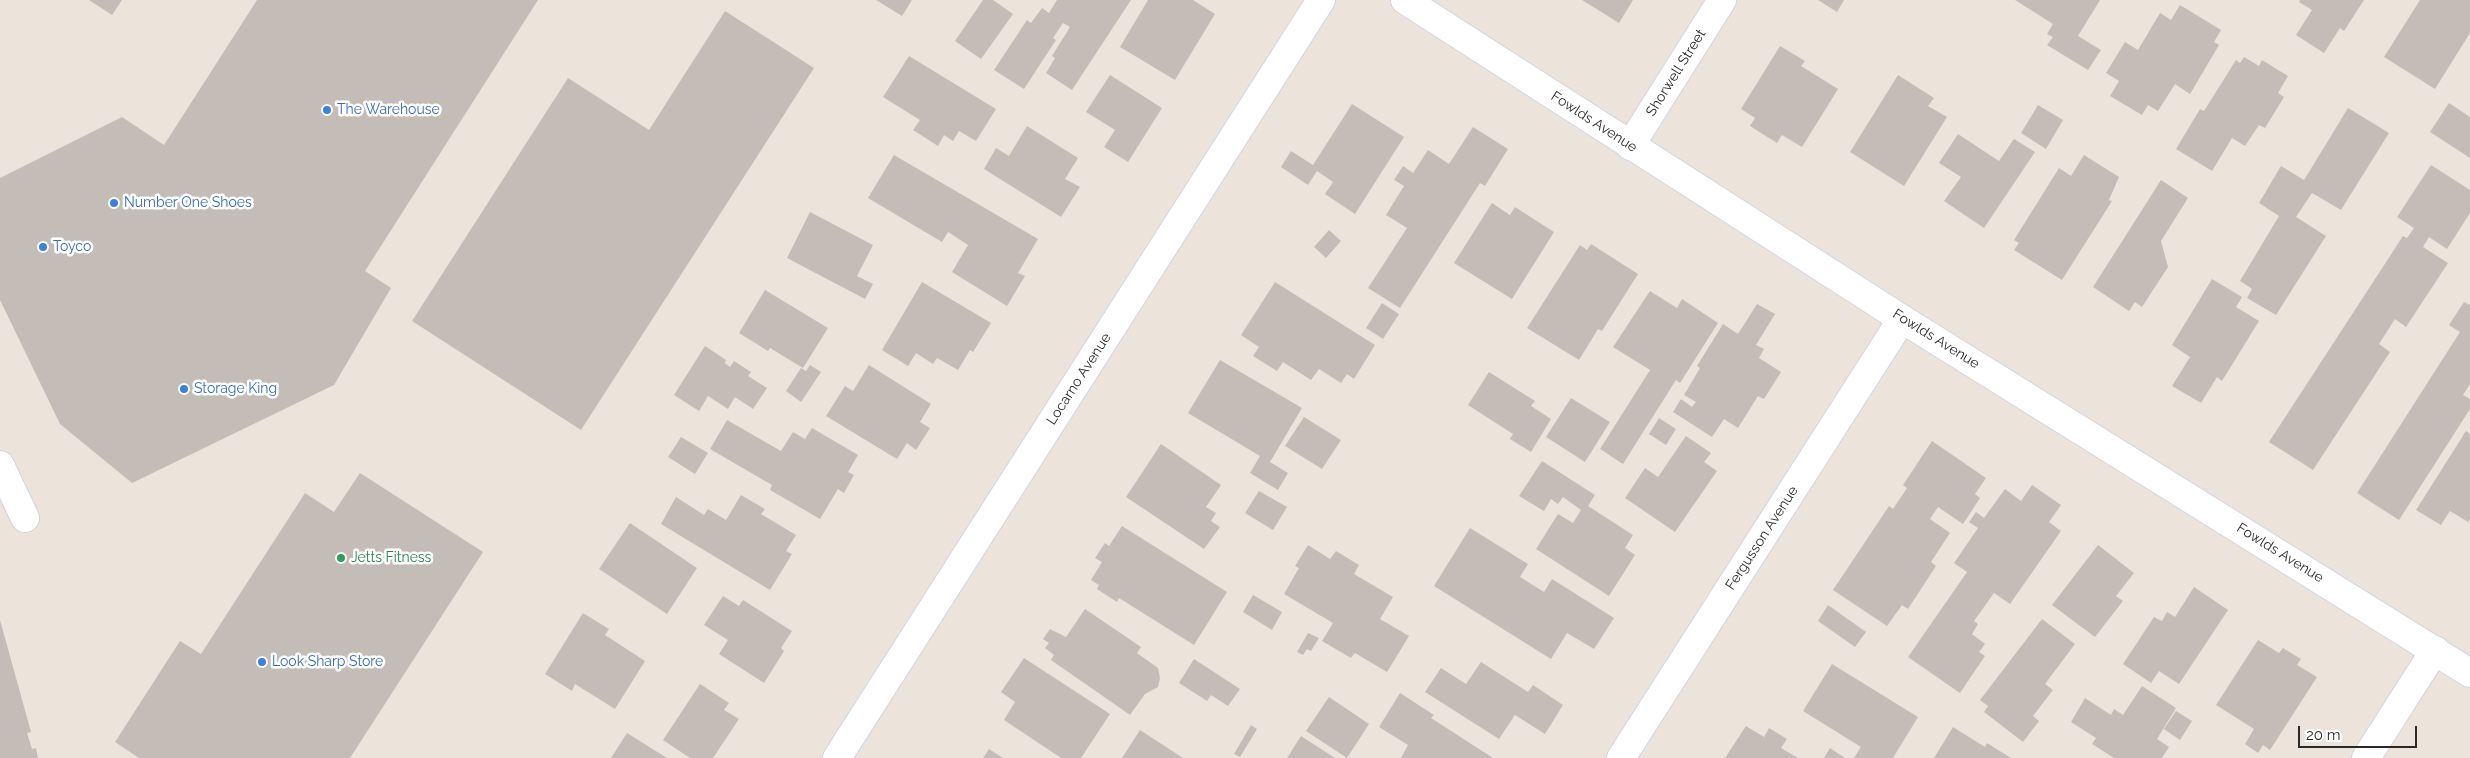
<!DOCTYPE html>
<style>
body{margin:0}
#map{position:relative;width:2470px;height:758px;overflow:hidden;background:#ece3db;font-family:Raleway,sans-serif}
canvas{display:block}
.scale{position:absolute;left:2298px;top:726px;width:119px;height:22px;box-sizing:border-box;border:2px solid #292929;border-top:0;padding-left:6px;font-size:15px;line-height:18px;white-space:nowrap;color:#292929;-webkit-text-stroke:4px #fff;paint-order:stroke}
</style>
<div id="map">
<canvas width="2470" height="758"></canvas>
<div class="scale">20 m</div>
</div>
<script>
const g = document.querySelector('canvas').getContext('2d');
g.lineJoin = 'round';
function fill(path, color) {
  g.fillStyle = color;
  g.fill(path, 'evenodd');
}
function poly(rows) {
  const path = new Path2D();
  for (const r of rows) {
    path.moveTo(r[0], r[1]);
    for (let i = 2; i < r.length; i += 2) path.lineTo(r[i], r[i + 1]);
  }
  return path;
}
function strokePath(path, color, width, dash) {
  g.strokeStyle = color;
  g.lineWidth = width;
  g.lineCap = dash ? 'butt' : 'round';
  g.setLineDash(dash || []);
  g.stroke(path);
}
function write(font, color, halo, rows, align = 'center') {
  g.font = font + ' Raleway,sans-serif';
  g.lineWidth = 5;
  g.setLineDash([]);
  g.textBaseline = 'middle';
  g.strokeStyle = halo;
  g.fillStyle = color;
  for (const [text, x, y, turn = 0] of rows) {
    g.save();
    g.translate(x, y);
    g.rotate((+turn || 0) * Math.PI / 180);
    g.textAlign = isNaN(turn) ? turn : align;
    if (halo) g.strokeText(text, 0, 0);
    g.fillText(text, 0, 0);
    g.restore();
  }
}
const building = poly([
 [89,0,122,0,112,15],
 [257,0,538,0,365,271,391,288,334,385,132,483,60,424,0,300,0,178,122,117,164,145],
 [876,0,912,0,902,16],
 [983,0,993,0,1013,14,981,59,955,41],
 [1057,0,1131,0,1072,90,1046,73,1055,58,1052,56,1070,27,1063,23,1053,38,1056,40,1024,89,994,70,1027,20,1031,23,1042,8,1049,13],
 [1148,0,1193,0,1215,14,1175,80,1120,47],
 [1582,0,1633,0,1619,23],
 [1818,0,1844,0,1837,12],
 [2015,0,2100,0,2078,36,2101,50,2088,70,2047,45,2053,37,2047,34,2053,24],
 [2300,0,2364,0,2344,31,2340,28,2324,53,2296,35,2312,10,2299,2],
 [2420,0,2470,0,2470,33,2435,89,2384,57],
 [2180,5,2221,30,2214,42,2219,45,2190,94,2175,84,2158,111,2148,105,2142,115,2110,96,2119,81,2106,73,2125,42,2138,50,2160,13,2171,20],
 [725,11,814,68,581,430,412,321,568,78,649,130],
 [1780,46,1805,61,1801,66,1838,89,1802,147,1782,135,1777,143,1750,126,1755,118,1741,109],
 [909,56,996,109,976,141,959,131,953,141,944,135,938,146,913,130,920,120,883,97],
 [2244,57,2259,66,2262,60,2288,76,2278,93,2284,97,2265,128,2259,125,2245,146,2232,138,2212,171,2176,149,2200,109,2204,111,2236,60,2240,63],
 [1110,75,1162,108,1128,162,1104,147,1115,130,1086,112],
 [1898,75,1934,98,1928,106,1947,117,1904,186,1850,152],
 [2449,103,2470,117,2470,158,2430,132],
 [1352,104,1404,137,1355,214,1325,194,1333,182,1317,171,1308,185,1281,167,1291,151,1313,165],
 [2038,105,2063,120,2046,149,2021,133],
 [2348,108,2389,133,2341,210,2312,193,2296,217,2326,236,2276,315,2247,298,2252,289,2240,281,2279,216,2259,203,2281,166,2304,180],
 [1027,126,1078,158,1065,179,1080,187,1061,217,984,169,996,148,1009,156],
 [1473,127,1508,149,1485,186,1480,183,1400,308,1368,288,1407,228,1386,215,1404,186,1394,180,1403,166,1413,173,1428,150,1449,164],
 [1958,134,1999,161,2014,139,2035,152,1984,228,1944,201,1961,177,1939,163],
 [894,155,1038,239,1018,273,1025,276,1007,306,952,272,968,245,948,232,942,242,868,198],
 [2084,155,2119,177,2109,200,2112,201,2062,280,2014,250,2019,243,2014,240,2059,168,2071,176],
 [2431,165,2470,190,2470,213,2447,249,2429,237,2423,247,2448,263,2406,327,2395,319,2379,344,2390,352,2313,470,2269,442,2403,236,2407,238,2414,228,2397,217],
 [2161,180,2188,198,2161,241,2168,267,2142,307,2135,302,2129,311,2093,287],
 [1492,203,1510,215,1515,207,1554,232,1512,299,1454,263],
 [810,212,873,245,857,276,873,284,865,299,787,258],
 [1329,230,1341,241,1326,258,1314,247],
 [1591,244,1638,274,1602,331,1598,329,1579,360,1527,328,1580,245,1587,250],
 [2212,279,2242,297,2236,307,2259,321,2222,381,2217,377,2201,403,2172,386,2190,357,2172,345],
 [922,282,991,323,973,352,970,350,958,370,937,358,933,364,916,353,908,366,882,350],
 [1275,282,1375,345,1354,379,1347,374,1341,383,1319,369,1311,380,1283,362,1277,371,1253,356,1259,347,1241,335],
 [765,290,828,328,803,368,770,348,768,351,739,333],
 [1650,291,1677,308,1682,299,1718,323,1680,383,1676,380,1623,464,1600,449,1650,370,1613,347],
 [2464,302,2470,305,2470,384,2463,395,2470,399,2470,409,2399,520,2357,493,2460,332,2449,325],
 [1382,303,1399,314,1383,339,1366,328],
 [1757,304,1775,314,1756,345,1764,349,1759,358,1781,372,1764,399,1758,396,1738,428,1724,419,1712,437,1673,412,1681,399,1692,407,1696,402,1684,395,1700,368,1697,366,1723,324,1738,334],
 [705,346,726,360,725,363,730,367,734,361,751,372,748,376,767,388,753,409,735,397,728,409,708,396,699,411,674,395],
 [1220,360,1302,408,1270,462,1288,473,1278,490,1250,473,1260,456,1188,413],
 [810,365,821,372,801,402,786,391,801,368,806,371],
 [869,365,931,404,920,422,930,428,916,450,907,443,897,459,826,416,845,386,853,391],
 [1489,372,1535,401,1531,406,1551,419,1531,452,1510,439,1513,434,1468,405],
 [1571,398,1610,422,1585,462,1546,437],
 [1304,417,1341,440,1322,469,1285,446],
 [1659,418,1676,429,1666,445,1649,434],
 [727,420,781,451,793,432,805,439,812,428,858,455,848,472,854,475,844,493,838,489,820,519,770,490,772,485,710,449],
 [2466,431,2470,434,2470,519,2468,522,2450,511,2441,525,2416,510],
 [1686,436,1711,453,1704,462,1717,471,1675,532,1625,498,1645,468,1658,477],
 [681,437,708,453,695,474,668,457],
 [1932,441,1986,478,1975,494,1980,498,1963,524,1938,507,1930,519,1950,533,1931,562,1936,566,1908,609,1902,605,1887,626,1833,590,1889,506,1893,509,1907,488,1903,485],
 [1161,444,1221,485,1206,507,1216,513,1211,521,1220,527,1204,549,1126,497],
 [1542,461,1595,495,1588,506,1633,535,1625,548,1635,555,1609,596,1536,549,1558,514,1573,523,1581,510,1563,497,1558,504,1551,499,1544,511,1519,496],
 [360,473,483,552,350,758,139,758,115,742,180,641,201,654,305,493,334,512],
 [2032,485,2061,505,2049,522,2061,531,2010,604,1994,593,1974,621,1978,624,1972,634,1985,644,1979,652,1985,656,1960,693,1908,657,1967,572,1954,563,1978,528,1969,522,1976,512,1984,518,2005,489,2021,501],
 [1259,491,1287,507,1273,530,1245,513],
 [741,495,765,509,761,514,796,535,786,551,792,554,770,590,661,524,676,497,704,515,708,509,726,520],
 [630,523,697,568,667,614,599,569],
 [1122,526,1227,592,1194,645,1119,598,1117,602,1097,589,1099,585,1091,580,1102,562,1095,558,1105,543,1109,546],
 [1470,528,1528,564,1520,577,1544,592,1552,579,1614,618,1594,649,1567,633,1551,659,1434,586],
 [1308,545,1330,559,1336,551,1359,565,1354,574,1393,597,1380,619,1409,636,1387,672,1355,653,1351,658,1322,641,1333,623,1284,594,1299,568,1295,566],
 [2098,545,2134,573,2116,596,2123,601,2095,637,2052,605],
 [2194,587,2228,610,2179,684,2159,671,2151,683,2123,664,2154,617,2162,621,2167,612,2175,617],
 [1253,595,1282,612,1272,630,1243,612],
 [723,596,739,606,743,600,792,631,781,648,784,651,764,683,719,654,728,640,704,625],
 [1828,605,1866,632,1855,647,1818,621],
 [1085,609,1141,647,1137,653,1158,668,1160,678,1158,687,1145,694,1130,715,1051,660,1054,655,1045,648,1049,643,1043,639,1050,629,1066,637],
 [583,613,609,629,605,635,645,661,615,709,575,684,572,691,545,674],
 [2042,619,2075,644,2045,684,2053,690,2033,716,2039,721,2023,742,1984,712,1988,706,1980,700],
 [0,620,31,732,27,733,32,749,36,748,38,758,0,758],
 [1308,633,1319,638,1311,651,1307,649,1303,655,1297,652],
 [2258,640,2279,653,2283,648,2301,659,2297,665,2317,677,2270,750,2263,745,2258,753,2245,744,2254,729,2216,705],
 [1024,658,1110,714,1081,758,1061,758,1004,720,1015,702,1001,692],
 [1194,659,1240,689,1228,706,1211,695,1207,701,1179,683],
 [1481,662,1528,692,1533,685,1563,705,1545,734,1515,715,1499,739,1425,692,1441,668,1466,684],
 [1832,664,1918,717,1893,758,1854,758,1861,747,1803,711],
 [700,684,729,703,724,710,739,719,713,758,690,758,663,740],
 [2142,686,2176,708,2157,739,2169,747,2162,758,2114,758,2092,744,2096,738,2071,722,2085,698,2111,715,2114,709,2123,715],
 [1400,693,1434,715,1431,718,1493,758,1401,758,1408,745,1379,727],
 [1329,697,1369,724,1347,758,1306,731],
 [2176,711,2192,721,2180,740,2164,729],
 [1251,725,1257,729,1240,757,1234,754],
 [1746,726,1764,737,1769,728,1787,739,1781,748,1798,758,1725,758],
 [1953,727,1985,747,1987,743,2011,758,1934,758],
 [1140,730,1183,758,1122,758],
 [627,733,667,758,611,758],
 [1301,736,1335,758,1287,758],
 [1830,748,1845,758,1824,758],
 [989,749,1003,758,983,758]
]);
const minor = poly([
 [1630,146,1722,0],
 [0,465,25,518],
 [837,758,1321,0],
 [1621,758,1902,319],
 [2366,758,2435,650]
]);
const tertiary = poly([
 [1405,0,1902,319,2470,673]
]);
const markers = [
 [327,110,5,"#3f7fe0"],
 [114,203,5,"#3f7fe0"],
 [43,247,5,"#3f7fe0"],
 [184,389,5,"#3f7fe0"],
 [341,558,5,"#2e9e5b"],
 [262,662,5,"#3f7fe0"]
];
const streetNames = [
 ["Shorwell Street",1676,73,-58],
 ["Fowlds Avenue",1594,122,33],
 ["Fowlds Avenue",1936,339,32],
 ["Locarno Avenue",1079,379,-57],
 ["Fergusson Avenue",1762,538,-57],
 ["Fowlds Avenue",2280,553,32]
];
const shopNames = [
 ["The Warehouse",337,110],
 ["Number One Shoes",124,203],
 ["Toyco",53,247],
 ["Storage King",194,389],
 ["Look Sharp Store",272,662]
];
const leisureNames = [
 ["Jetts Fitness",351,558]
];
fill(building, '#c4bdb7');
strokePath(minor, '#d0d4e2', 30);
strokePath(tertiary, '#d0d4e2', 30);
strokePath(minor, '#fff', 28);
strokePath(tertiary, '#fff', 28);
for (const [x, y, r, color] of markers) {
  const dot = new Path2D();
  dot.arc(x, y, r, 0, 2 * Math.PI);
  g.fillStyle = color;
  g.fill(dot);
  strokePath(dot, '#fff', 2);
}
write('14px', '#292929', '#fff', streetNames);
write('14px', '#366cbe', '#fff', shopNames, 'left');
write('14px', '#27864d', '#fff', leisureNames, 'left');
</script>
